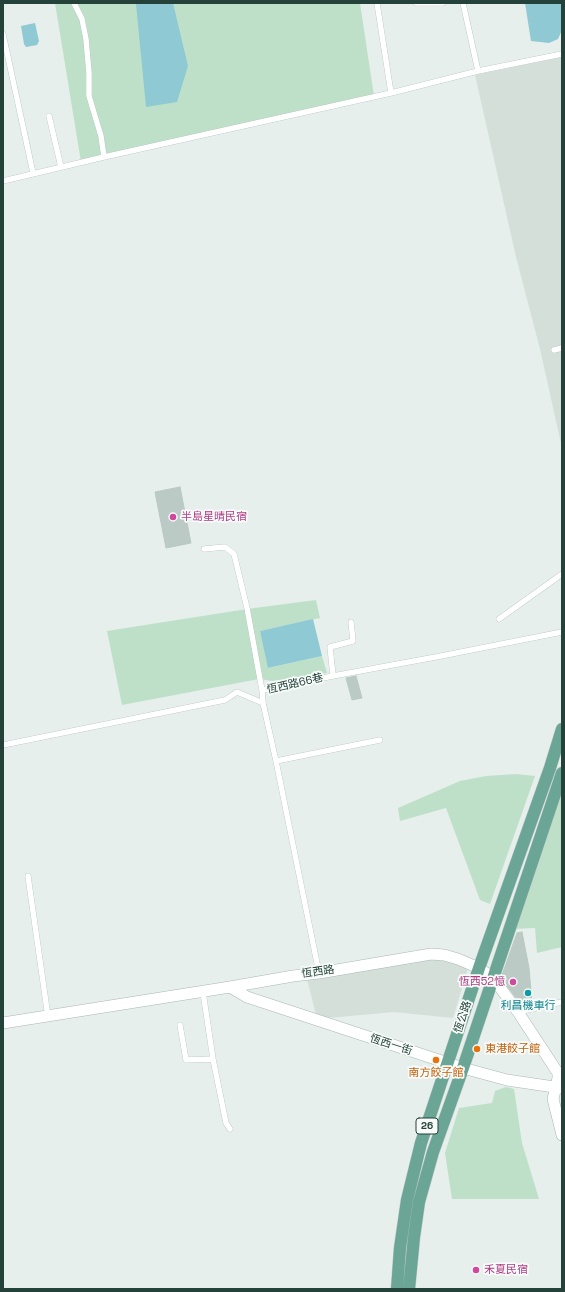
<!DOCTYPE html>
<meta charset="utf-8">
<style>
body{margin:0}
#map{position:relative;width:565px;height:1292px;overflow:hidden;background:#e6efeb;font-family:"Space Grotesk",sans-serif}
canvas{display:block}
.frame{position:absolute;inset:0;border:4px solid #24423a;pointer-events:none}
</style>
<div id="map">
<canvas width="565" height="1292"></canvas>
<div class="frame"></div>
</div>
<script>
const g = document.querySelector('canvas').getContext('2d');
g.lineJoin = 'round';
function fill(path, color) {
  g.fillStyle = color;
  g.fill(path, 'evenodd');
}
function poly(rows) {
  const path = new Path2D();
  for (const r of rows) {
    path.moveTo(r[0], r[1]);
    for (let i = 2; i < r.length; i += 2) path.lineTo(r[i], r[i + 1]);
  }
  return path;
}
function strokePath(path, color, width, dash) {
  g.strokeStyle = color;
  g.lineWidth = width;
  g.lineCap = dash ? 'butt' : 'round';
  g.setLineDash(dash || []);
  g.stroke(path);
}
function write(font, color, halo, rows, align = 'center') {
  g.font = font + ' "Space Grotesk","Noto Sans TC",sans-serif';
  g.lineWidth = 3.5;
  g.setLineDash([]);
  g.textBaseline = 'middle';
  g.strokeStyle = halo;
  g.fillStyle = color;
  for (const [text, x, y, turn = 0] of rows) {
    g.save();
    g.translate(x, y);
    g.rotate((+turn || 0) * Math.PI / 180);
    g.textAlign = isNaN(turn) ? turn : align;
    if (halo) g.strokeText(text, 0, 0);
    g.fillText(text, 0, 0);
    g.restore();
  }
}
const built = poly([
 [562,57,562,448,540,349,516,257,475,75],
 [431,951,470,962,453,1018,394,1012,317,1019,305,971]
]);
const green = poly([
 [55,3,360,3,374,96,81,162],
 [316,600,320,618,260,631,269,668,322,656,327,673,273,681,259,679,122,705,107,631,247,609],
 [516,774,535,776,490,904,480,900,446,808,400,821,398,808,460,781,486,776],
 [562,792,562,947,537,953,535,928,513,929],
 [506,1087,514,1089,522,1143,539,1199,452,1199,445,1153,459,1108,492,1103,495,1091]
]);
const water = poly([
 [173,3,188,66,177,102,146,107,136,4],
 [525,3,562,3,562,30,558,39,549,43,531,41],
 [35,23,39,41,37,45,26,47,24,44,21,26],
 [313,619,322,656,268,668,260,631]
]);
const building = poly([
 [180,487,191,543,166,548,155,492,180,487],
 [356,676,362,698,352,700,346,678,356,676],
 [522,932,529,968,532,1004,523,1007,501,978,517,933,522,932]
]);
const service = poly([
 [74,3,82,19,86,39,89,73,89,96,101,136,104,157],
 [377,3,391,93],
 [416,3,443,3],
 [463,3,478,71],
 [3,34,33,173],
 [49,116,61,167],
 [3,181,104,157,391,93,478,71,562,54],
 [554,350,562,348],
 [204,549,225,547,234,554,247,608,262,690],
 [499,619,562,574],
 [333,676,330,647,353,641,351,622],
 [3,745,225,700,237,692,263,703],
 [276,761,380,740],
 [28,876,48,1017],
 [319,973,276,761,263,703,262,690,333,676,441,656,562,632],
 [518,1012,562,1002],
 [180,1025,186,1060,213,1059,203,992],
 [213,1059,226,1123,230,1129]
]);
const minor = poly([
 [230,987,247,997,463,1068,507,1080,561,1088],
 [3,1023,230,987,293,976,319,973,431,954,444,955,458,959,479,968,493,978,518,1012,558,1073,558,1078,553,1099,562,1135]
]);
const primary = poly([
 [397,1289,400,1248,407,1200,421,1143,479,968,550,768,562,729],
 [409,1289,414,1237,419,1202,433,1152,463,1068,562,773]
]);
const markers = [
 [173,517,4,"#d1479c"],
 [513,982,4,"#d1479c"],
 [528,993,4,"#0f9aa8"],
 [477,1049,4,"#e8710a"],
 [436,1060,4,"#e8710a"],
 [476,1270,4,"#d1479c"]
];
const shields = [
 [427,1126,22]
];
const shieldNames = [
 ["26",427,1126]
];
const hotelNames = [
 ["半島星晴民宿",181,517],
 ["恆西52憶",505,982,"right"],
 ["禾夏民宿",484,1270]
];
const streetNames = [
 ["恆西路66巷",295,684,-13],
 ["恆西路",318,972,-8],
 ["恆公路",463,1017,-72],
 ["恆西一街",391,1045,18]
];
const cultureNames = [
 ["利昌機車行",528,1006]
];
const foodNames = [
 ["東港餃子館",485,1049],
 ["南方餃子館",436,1073,"center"]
];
fill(built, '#d4dfda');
fill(green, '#bfe0c8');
fill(water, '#8ec9d4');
fill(building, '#bbcac4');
strokePath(building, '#b8c9c2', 1);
strokePath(service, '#a8b8b2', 6);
strokePath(minor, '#a8b8b2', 12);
strokePath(primary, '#c2cac8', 13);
strokePath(service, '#fff', 5.5);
strokePath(minor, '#fff', 11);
strokePath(primary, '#6aa596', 12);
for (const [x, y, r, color] of markers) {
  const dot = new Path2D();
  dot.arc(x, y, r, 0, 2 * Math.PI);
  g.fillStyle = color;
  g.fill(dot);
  strokePath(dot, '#f7fbf9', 1.5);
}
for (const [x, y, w] of shields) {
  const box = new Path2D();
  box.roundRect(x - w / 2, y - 8, w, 16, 3);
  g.fillStyle = '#f7fbf9';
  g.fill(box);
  strokePath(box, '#24423a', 1);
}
write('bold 10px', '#24423a', null, shieldNames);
write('11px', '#b23c85', '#f7fbf9', hotelNames, 'left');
write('11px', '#24423a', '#f7fbf9', streetNames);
write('11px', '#0d838f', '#f7fbf9', cultureNames);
write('11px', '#c56008', '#f7fbf9', foodNames, 'left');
</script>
